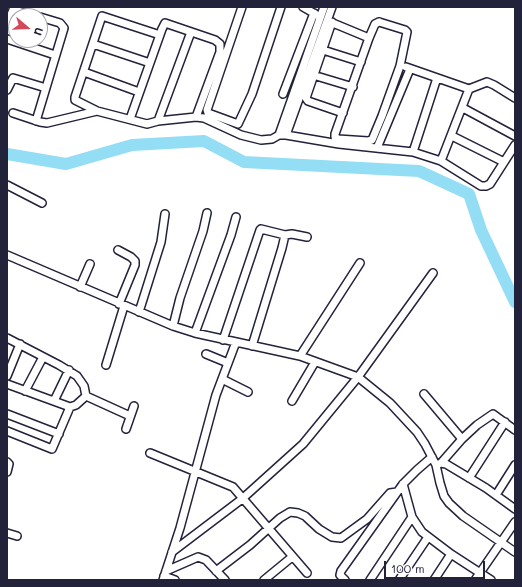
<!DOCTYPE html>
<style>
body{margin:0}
#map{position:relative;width:522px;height:587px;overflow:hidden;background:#fff;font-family:Mali,sans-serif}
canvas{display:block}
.frame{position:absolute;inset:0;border:8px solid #22223b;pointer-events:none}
.north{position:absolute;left:8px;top:8px;width:40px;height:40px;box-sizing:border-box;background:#fff;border:1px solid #a7a7b1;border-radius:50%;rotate:109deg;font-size:11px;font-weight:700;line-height:16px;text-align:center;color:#22223b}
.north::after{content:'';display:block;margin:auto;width:14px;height:18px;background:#d1495b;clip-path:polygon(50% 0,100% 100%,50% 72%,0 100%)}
.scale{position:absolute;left:384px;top:561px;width:101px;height:18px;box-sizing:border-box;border:2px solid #22223b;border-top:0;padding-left:5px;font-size:12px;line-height:14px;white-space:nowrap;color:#22223b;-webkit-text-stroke:3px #fff;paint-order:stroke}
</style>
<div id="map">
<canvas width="522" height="587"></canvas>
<div class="frame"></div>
<div class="north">U</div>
<div class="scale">100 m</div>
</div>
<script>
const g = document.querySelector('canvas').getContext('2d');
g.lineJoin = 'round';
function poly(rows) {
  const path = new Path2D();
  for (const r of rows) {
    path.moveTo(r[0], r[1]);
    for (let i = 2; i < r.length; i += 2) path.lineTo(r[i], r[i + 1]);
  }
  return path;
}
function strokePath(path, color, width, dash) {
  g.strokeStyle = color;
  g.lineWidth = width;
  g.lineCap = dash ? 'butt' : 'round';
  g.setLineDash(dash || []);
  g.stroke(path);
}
const river = poly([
 [7,154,66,164,132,145,204,141,244,162,419,171,469,194,481,230,515,302]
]);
const street = poly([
 [242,7,207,110,208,113,238,124,252,94,281,7],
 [303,7,317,15],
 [328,21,369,38],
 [332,22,306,98,308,101,343,113],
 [379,22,405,30,407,32,400,66,382,116,372,140,368,141,338,139,335,137,335,134,369,38,375,24,379,22],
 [7,24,13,10,37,16],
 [160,35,102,16,75,97,75,100,97,111,147,124,158,121,196,117,204,118,241,135,261,140,272,139,279,135,286,135,339,144,413,152,441,161,481,186,486,186,490,184,515,145],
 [7,39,55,55],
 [93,44,150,63],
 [323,50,361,62],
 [406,67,469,89],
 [84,72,139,92],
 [313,75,353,87],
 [7,90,13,78,46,88],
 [283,94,314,13],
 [463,108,515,136],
 [13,113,40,122,47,123,97,111],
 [130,119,162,29,165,23,215,40,220,44,220,52,196,117],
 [36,121,64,28,60,23,40,17],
 [158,121,191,32],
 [279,135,324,7],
 [286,135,332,7],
 [452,136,504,162],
 [377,148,410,69],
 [413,152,437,78],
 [441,161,469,89,487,82,494,85,515,98],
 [7,185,42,203],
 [118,250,131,257,135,261,135,265,119,304],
 [7,255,173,326,195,333,300,356,358,377,390,403,417,432,425,444,436,465,441,463,446,464,486,488,515,509],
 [80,287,90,264],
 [139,312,161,242,165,214],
 [173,326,180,298,203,231,207,213],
 [195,333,231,235,236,217],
 [7,338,59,365,77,376,84,386,86,396,76,405,70,407,7,384],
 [223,340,260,230,261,229,285,235],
 [252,346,282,248,285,235,292,234,307,237],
 [206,354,228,363],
 [300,356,360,263],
 [106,365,124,306],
 [7,376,20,344],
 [222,379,248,392],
 [25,391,43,357],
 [424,394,462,439,441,463],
 [86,396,130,416],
 [54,401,69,370],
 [292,401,315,362],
 [7,414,59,434],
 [126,429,134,406],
 [7,431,52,449,70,407],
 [462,439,477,425,493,414,515,430],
 [150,453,233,487,307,573],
 [7,462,9,464,7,472],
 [436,465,440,483,444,496,449,503,463,516,515,552],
 [469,478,505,422],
 [403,484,412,517,422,532,451,554,491,580],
 [496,495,515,465],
 [7,533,17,536],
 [172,552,242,499,303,444,358,377,433,273],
 [166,571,198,557,206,560,225,580],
 [216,571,250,545,280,518,290,512,298,513,305,516,319,529,332,537,341,538,367,519,390,493,397,492],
 [164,576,175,580],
 [163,580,180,528,216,395,236,342],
 [264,580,292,557],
 [345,580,340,575,341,571,403,484,417,470,432,457],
 [370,580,412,517],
 [399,580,428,537],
 [434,580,451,554],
 [475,580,515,522]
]);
strokePath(river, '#94def5', 12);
strokePath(street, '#22223b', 10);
strokePath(street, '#fff', 7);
</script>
